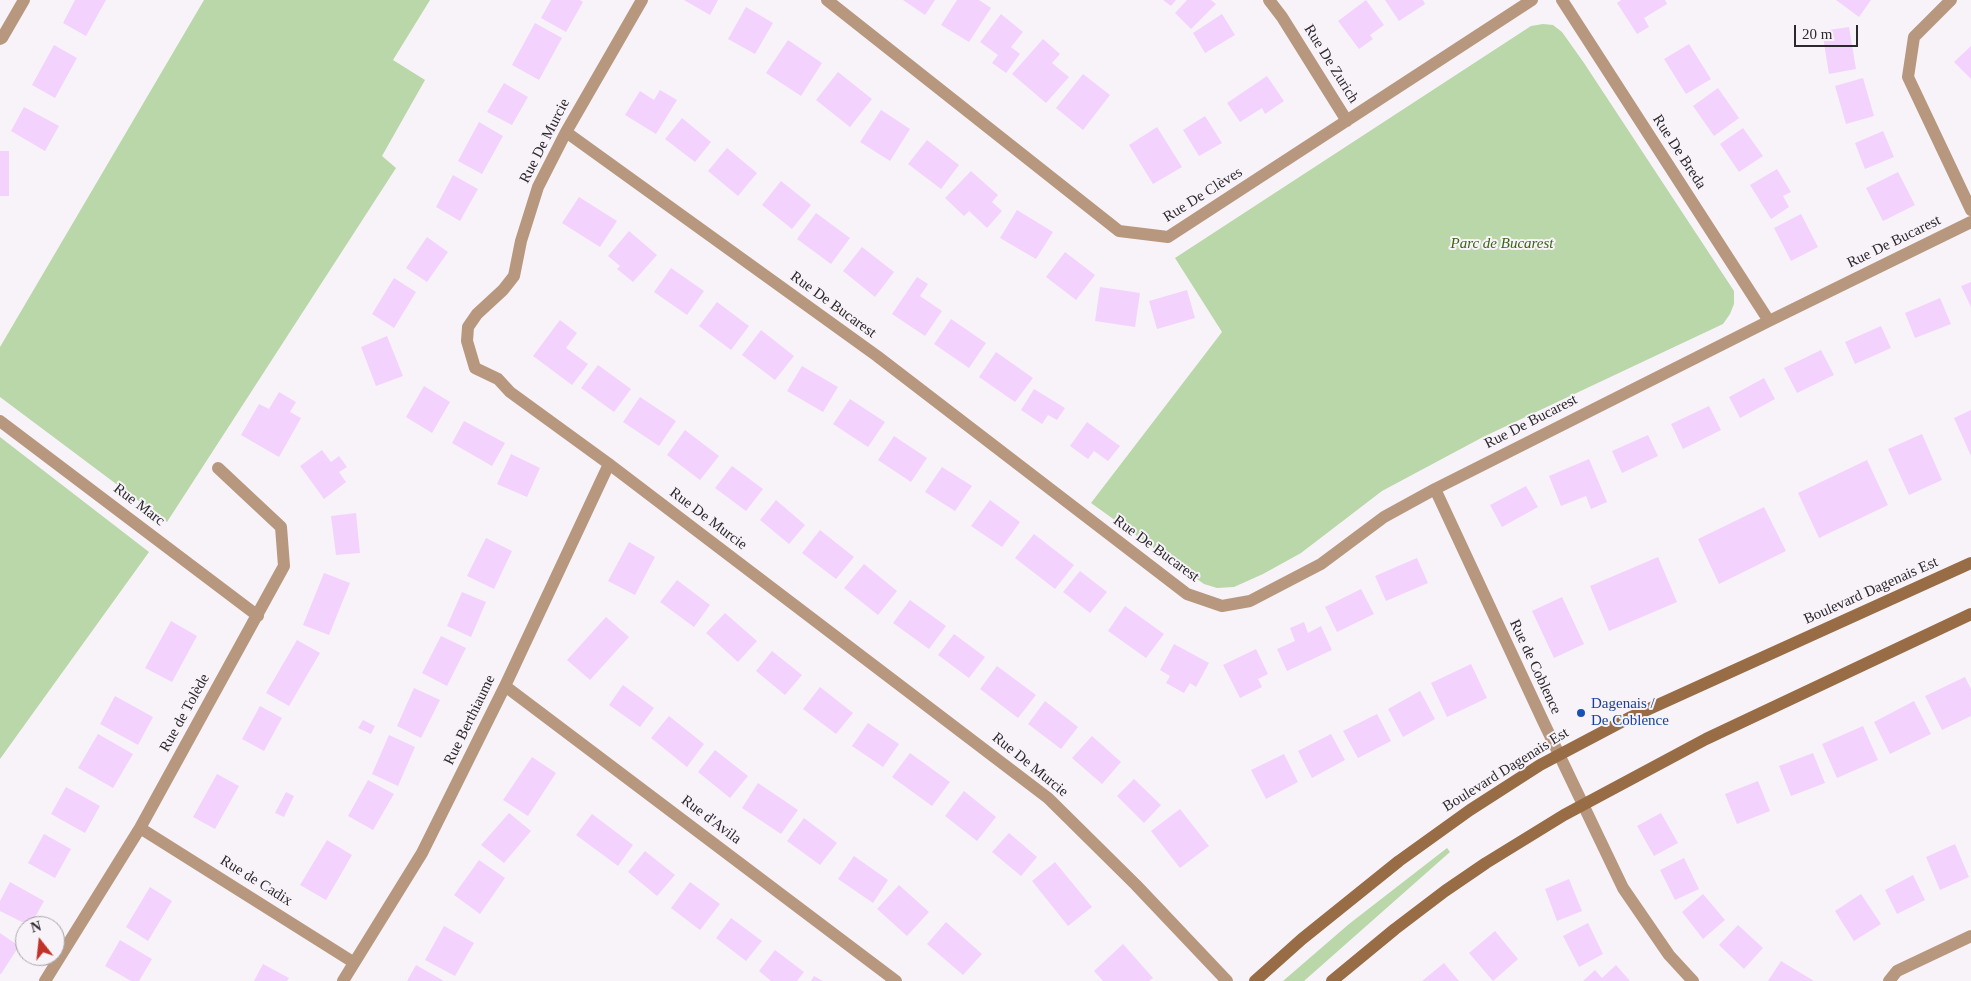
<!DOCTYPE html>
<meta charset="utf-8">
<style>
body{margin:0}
#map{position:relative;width:1971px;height:981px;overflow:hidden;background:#f8f3f9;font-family:"Times New Roman",serif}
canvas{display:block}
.north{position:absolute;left:15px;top:916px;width:50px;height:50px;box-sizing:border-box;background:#f8f3f9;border:1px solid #a6a2a7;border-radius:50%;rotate:344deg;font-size:14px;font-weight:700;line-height:20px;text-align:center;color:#2b292c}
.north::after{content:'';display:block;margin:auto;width:18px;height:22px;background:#c03329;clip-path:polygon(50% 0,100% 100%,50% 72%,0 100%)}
.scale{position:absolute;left:1794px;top:25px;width:64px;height:22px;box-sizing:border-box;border:2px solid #2b292c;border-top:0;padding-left:6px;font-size:15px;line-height:18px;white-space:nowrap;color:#2b292c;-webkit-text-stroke:4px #f8f3f9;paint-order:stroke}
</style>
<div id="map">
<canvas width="1971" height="981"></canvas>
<div class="north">N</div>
<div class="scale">20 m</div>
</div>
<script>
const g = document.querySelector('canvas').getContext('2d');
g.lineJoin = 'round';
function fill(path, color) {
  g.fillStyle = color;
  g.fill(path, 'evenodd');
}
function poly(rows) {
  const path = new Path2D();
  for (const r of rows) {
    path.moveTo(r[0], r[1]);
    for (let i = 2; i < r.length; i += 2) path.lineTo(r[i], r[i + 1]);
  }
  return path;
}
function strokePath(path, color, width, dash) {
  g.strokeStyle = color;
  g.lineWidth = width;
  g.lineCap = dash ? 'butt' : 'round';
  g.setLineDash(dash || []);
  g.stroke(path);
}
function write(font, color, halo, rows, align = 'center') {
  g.font = font + ' "Times New Roman",serif';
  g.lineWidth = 4;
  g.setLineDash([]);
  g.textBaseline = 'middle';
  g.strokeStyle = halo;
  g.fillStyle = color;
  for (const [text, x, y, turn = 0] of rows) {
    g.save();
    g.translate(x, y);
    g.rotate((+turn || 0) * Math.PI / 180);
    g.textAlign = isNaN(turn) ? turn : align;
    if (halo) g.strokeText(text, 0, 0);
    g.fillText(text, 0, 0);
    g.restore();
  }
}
const green = poly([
 [204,0,430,0,393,60,425,80,382,156,396,168,167,522,0,397,0,347],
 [1543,24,1553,25,1562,32,1584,63,1734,291,1734,304,1730,314,1723,324,1483,437,1382,491,1301,553,1263,574,1234,587,1217,588,1204,584,1091,503,1222,332,1175,258,1531,26],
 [0,437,149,552,0,759],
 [1447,848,1450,852,1304,981,1283,981,1349,924]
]);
const building = poly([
 [75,0,106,0,86,36,63,23],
 [551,0,580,0,583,2,566,32,541,18],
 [684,0,718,0,710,15],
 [903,0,935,0,925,15],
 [957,0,979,0,991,8,969,42,941,25],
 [1163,0,1176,0,1171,6],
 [1187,0,1211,0,1216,4,1191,29,1175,13],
 [1366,0,1384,25,1370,35,1373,39,1359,49,1338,21],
 [1385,0,1423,0,1425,4,1399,21],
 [1621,0,1665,0,1667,4,1644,18,1649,27,1637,34,1617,3],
 [1836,0,1871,0,1859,17],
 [746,7,773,23,755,54,728,39],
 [1001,14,1023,32,1011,47,1020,54,1006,73,992,63,998,55,980,42],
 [1222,14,1235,35,1205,53,1193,33],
 [535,23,562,38,539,80,512,65],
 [1849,27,1856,69,1829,74,1822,31],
 [1043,39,1060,54,1052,63,1069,77,1046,103,1012,74],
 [788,40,822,63,801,96,766,73],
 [1689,44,1711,79,1686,94,1664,59],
 [54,45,77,58,55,98,32,85],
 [1971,46,1971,79,1954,62],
 [838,72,872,99,850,127,816,100],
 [1083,74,1110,95,1083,130,1056,108],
 [1267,76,1284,101,1265,114,1262,108,1240,122,1227,103],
 [1863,78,1874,116,1846,124,1835,86],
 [504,83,528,97,512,125,487,112],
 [1718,88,1739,118,1714,136,1693,106],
 [660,90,677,100,656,134,625,115,640,91,654,100],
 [24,107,59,126,45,151,11,131],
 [881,110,910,129,890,161,860,142],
 [1205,116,1222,143,1199,156,1183,130],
 [682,118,711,142,695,162,665,139],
 [479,122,503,136,482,174,458,161],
 [1157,127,1182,167,1153,184,1129,145],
 [1743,128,1763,156,1739,172,1720,144],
 [1883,131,1894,157,1865,169,1855,143],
 [927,140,959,165,941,189,908,164],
 [727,148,757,173,738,196,708,171],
 [0,151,9,151,9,196,0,196],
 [1777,169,1791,192,1783,196,1789,207,1771,219,1750,185],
 [971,171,998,195,992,202,1002,211,987,228,969,211,964,216,945,198],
 [1898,172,1915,205,1883,221,1866,188],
 [453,175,478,189,460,221,436,207],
 [781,181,811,205,792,229,762,205],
 [579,197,617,221,600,247,562,223],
 [1017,210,1053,232,1036,259,1000,238],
 [816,213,850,238,831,264,797,239],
 [1801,214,1818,247,1791,261,1774,228],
 [629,231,657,255,633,282,617,269,620,266,608,256],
 [427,237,448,252,427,282,406,268],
 [862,247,894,272,875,297,843,271],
 [1065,252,1095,275,1076,300,1046,277],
 [671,268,704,291,687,315,654,292],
 [917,277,928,284,920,296,942,311,925,336,892,314],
 [394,278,416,292,394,328,372,314],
 [1971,282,1971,307,1961,286],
 [1100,287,1140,293,1135,327,1095,321],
 [1187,290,1195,318,1157,329,1149,301],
 [1940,298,1951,324,1915,338,1905,313],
 [717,302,749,326,731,350,699,326],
 [951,319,986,343,969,368,934,344],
 [560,320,577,333,566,348,588,364,572,385,533,356],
 [1881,326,1891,348,1855,364,1845,342],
 [761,330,794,356,775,380,742,355],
 [387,336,403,376,376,386,361,347],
 [1821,350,1834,375,1797,393,1784,368],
 [996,352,1033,378,1015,402,979,377],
 [598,365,631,389,614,412,581,388],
 [802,366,838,387,823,412,787,391],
 [1764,378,1775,399,1740,418,1729,397],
 [424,386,450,402,432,433,406,417],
 [1034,389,1065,408,1057,420,1048,415,1042,424,1021,410],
 [279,392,296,402,290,412,301,418,279,457,241,435,259,404,269,409],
 [640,397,676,421,659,446,623,422],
 [850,399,885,422,868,447,833,424],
 [1709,406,1721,430,1683,449,1671,424],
 [1971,410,1971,456,1954,418],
 [464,421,505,443,492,466,452,443],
 [1087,422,1120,446,1108,461,1094,451,1088,459,1070,446],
 [685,430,719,456,700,480,667,455],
 [1922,434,1942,480,1909,495,1888,449],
 [1648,435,1658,456,1622,473,1612,451],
 [894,436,927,458,911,482,878,460],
 [322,450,331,462,339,456,347,467,339,472,346,482,324,499,300,466],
 [511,454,540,468,527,497,497,484],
 [1589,459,1607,502,1591,509,1586,496,1561,506,1549,476],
 [1867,460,1888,505,1819,538,1798,493],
 [732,466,763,489,746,511,715,488],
 [942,467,972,486,955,511,925,492],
 [1526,486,1538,507,1502,527,1490,505],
 [776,500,805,525,789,544,760,520],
 [990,500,1020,522,1002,547,971,526],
 [1764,507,1786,551,1719,584,1698,539],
 [356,513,360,553,336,555,331,516],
 [820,530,854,557,836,579,802,553],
 [1034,534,1074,565,1055,589,1015,558],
 [486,538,512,551,494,589,467,576],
 [629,542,655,557,635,595,608,581],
 [1658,557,1677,602,1609,631,1590,586],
 [1417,558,1428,583,1386,601,1375,576],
 [864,564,897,591,878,615,844,588],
 [1080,571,1107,592,1090,613,1063,592],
 [324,573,350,583,329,635,303,625],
 [677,580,710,605,694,627,660,602],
 [1361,589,1374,614,1337,632,1325,607],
 [462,592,486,602,471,637,447,626],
 [1562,597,1584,644,1554,658,1532,611],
 [910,600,946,626,929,649,893,623],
 [1125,606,1164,634,1146,658,1108,631],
 [725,613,757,641,738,662,706,633],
 [606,617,629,637,590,680,567,660],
 [171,621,197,636,172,682,145,668],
 [1304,622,1308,633,1321,626,1332,650,1287,671,1277,649,1295,641,1290,628],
 [954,634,985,657,969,678,938,655],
 [441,636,466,648,447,686,422,673],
 [297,640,320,653,289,706,266,693],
 [1174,644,1209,663,1196,687,1190,683,1184,693,1166,683,1170,676,1160,670],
 [1256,649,1268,674,1258,679,1262,687,1240,698,1223,665],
 [772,651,802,675,785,695,756,671],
 [1471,664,1487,698,1447,717,1431,683],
 [997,666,1036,695,1018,718,980,689],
 [1965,677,1971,689,1971,716,1942,730,1925,696],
 [623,685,654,708,640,727,609,705],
 [820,687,853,713,836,734,803,709],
 [414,688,440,700,421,738,397,726],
 [1420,691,1435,719,1403,737,1388,709],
 [115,696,153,717,138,745,100,724],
 [1045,701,1078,727,1061,749,1028,724],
 [1914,701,1931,734,1890,754,1874,722],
 [260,706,282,718,264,751,242,739],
 [1377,714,1391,741,1358,758,1343,731],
 [669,716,704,744,687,767,651,738],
 [363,720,375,726,371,734,358,728],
 [868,723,899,744,883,767,852,746],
 [1863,726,1878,760,1837,778,1822,744],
 [98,734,133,754,113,788,78,768],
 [1331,734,1345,760,1312,778,1298,751],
 [389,735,415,747,398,786,372,774],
 [1092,736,1121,762,1102,784,1072,758],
 [715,750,748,776,730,798,698,772],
 [910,753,950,782,932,806,892,777],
 [1813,753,1825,783,1791,796,1779,766],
 [1284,754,1298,782,1266,799,1251,770],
 [532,757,556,773,528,816,503,800],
 [217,774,239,786,215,829,193,817],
 [1134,779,1161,805,1144,823,1117,796],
 [368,780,394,794,373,830,348,816],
 [1758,781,1770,811,1737,824,1725,794],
 [758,783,798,810,781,834,742,808],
 [66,787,100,806,85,833,51,814],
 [964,791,996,817,977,841,945,816],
 [286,792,294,796,284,817,275,813],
 [1180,809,1209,846,1180,868,1151,831],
 [509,813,531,831,504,863,481,845],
 [1661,813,1678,843,1654,856,1637,826],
 [592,814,633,845,618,866,576,835],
 [804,818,837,843,820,865,787,841],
 [1009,833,1037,857,1021,876,992,852],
 [44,834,71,849,55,878,28,863],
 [327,840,352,855,326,900,300,885],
 [1955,844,1969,877,1940,890,1926,857],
 [645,851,675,875,657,896,628,872],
 [854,856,888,880,873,903,838,879],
 [1684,858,1699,889,1675,900,1660,870],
 [479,860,505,878,480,914,454,895],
 [1055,862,1092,907,1068,926,1032,881],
 [1913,875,1925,900,1897,914,1885,890],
 [1569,879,1582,911,1557,921,1545,889],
 [10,882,44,901,30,926,0,911,0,901],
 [690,882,720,904,700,930,671,908],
 [899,885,929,912,907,936,877,909],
 [150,887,172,901,148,941,126,927],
 [1703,894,1725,920,1703,939,1682,912],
 [1861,894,1881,924,1854,941,1835,911],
 [731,918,762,941,746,961,716,938],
 [946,922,982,954,963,975,927,944],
 [1588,923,1603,954,1579,967,1563,936],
 [1738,925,1763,948,1744,969,1719,945],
 [444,926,474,943,455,976,425,960],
 [1495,931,1518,959,1493,981,1469,953],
 [0,933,19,946,1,974,0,974],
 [120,940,152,959,139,981,131,981,105,966],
 [1123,944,1153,978,1149,981,1103,981,1094,971],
 [775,950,804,972,797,981,771,981,759,971],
 [1781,961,1814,981,1768,981],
 [1444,963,1459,981,1422,981],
 [263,964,289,978,287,981,254,981],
 [416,965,444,981,407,981],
 [1616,965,1630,981,1583,981,1595,970,1602,978],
 [814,976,823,981,811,981]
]);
const minor = poly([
 [642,0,566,132,538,187,521,241,514,276,503,290,477,314,468,327,467,341,475,368,498,379,510,392,609,464,1048,798,1136,885,1227,981],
 [827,0,1119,231,1168,237,1532,0],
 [1269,0,1282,17,1347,121],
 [1562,0,1769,321],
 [1951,0,1914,37,1908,77,1971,210],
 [0,39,2,38,24,0],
 [566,132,877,356,1187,594,1222,606,1250,601,1321,564,1384,517,1435,489,1769,321,1971,222],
 [0,421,258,616],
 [1435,489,1543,721,1623,888,1669,955,1693,981],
 [505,686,896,981],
 [140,828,353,962],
 [45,981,140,828,284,566,281,527,218,468],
 [343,981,422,853,505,686,609,464],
 [1889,981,1897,971,1971,936]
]);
const secondary = poly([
 [1255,981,1302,939,1399,861,1470,810,1540,765,1629,718,1971,563],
 [1332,981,1395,929,1445,891,1486,863,1564,815,1706,739,1971,614]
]);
const markers = [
 [1581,713,5,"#1a4fb4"]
];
const streetNames = [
 ["Rue De Zurich",1331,64,58],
 ["Rue De Murcie",545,141,-63],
 ["Rue De Breda",1679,152,57],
 ["Rue De Clèves",1203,195,-32],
 ["Rue De Bucarest",1894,242,-26],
 ["Rue De Bucarest",833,305,36],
 ["Rue De Bucarest",1531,422,-27],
 ["Rue Marc",139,505,37],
 ["Rue De Murcie",708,519,37],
 ["Rue De Bucarest",1156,549,36],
 ["Boulevard Dagenais Est",1871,591,-24],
 ["Rue de Coblence",1535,667,65],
 ["Rue de Tolède",185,713,-61],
 ["Rue Berthiaume",470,720,-64],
 ["Rue De Murcie",1030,765,39],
 ["Boulevard Dagenais Est",1506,770,-32],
 ["Rue d'Avila",711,820,37],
 ["Rue de Cadix",256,881,32]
];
const parkNames = [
 ["Parc de Bucarest",1502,244]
];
const transitNames = [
 ["Dagenais /",1591,704],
 ["De Coblence",1591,721]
];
fill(green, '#b9d7a8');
fill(building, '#f3d2fe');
strokePath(minor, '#b7987f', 12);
strokePath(secondary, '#986c45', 12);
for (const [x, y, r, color] of markers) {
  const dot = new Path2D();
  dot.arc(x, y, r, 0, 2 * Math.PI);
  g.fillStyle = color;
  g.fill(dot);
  strokePath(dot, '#f8f3f9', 2);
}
write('15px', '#2b292c', '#f8f3f9', streetNames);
write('italic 15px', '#396315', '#f8f3f9', parkNames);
write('15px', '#164399', '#f8f3f9', transitNames, 'left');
</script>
